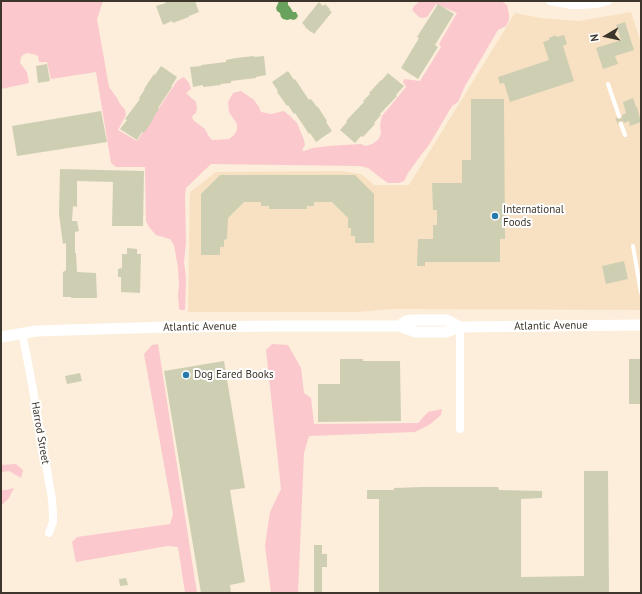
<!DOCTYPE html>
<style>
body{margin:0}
#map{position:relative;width:642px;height:594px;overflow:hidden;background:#fceeda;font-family:"PT Sans",sans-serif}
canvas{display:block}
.frame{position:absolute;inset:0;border:2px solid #3d362c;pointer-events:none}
.north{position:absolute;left:586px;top:16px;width:40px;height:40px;-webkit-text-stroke:3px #fff;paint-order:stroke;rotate:261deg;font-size:11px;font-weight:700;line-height:16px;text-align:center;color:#3d362c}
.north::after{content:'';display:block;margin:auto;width:14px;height:18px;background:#3d362c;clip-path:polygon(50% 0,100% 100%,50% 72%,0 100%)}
</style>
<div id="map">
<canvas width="642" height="594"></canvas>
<div class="frame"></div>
<div class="north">N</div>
</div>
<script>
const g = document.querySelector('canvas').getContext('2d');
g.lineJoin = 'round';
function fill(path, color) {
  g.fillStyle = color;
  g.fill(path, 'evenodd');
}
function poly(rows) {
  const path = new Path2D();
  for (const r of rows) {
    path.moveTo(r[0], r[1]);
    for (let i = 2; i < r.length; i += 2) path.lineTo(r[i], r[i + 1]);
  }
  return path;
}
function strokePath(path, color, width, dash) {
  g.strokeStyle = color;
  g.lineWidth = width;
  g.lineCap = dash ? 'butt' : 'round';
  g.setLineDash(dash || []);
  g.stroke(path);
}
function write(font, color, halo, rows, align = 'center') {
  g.font = font + ' "PT Sans",sans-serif';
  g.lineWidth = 4;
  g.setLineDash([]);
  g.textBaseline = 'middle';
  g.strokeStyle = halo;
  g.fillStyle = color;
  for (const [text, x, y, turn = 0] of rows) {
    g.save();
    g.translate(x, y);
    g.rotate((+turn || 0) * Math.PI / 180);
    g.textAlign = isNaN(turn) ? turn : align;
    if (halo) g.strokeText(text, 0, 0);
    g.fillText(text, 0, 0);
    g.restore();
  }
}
const built = poly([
 [631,12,641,42,641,310,391,309,358,312,188,312,190,192,216,172,341,171,361,174,374,185,409,185,515,13,541,18,579,21]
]);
const green = poly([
 [1,1,103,1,97,19,109,87,117,98,120,104,125,110,126,115,118,130,137,141,177,81,184,77,189,83,191,89,186,93,196,102,197,108,196,113,192,116,193,120,205,129,208,135,212,140,229,139,234,135,237,130,237,124,229,112,228,102,233,93,241,91,254,100,259,107,261,112,271,114,284,111,290,116,297,123,304,140,305,145,302,150,304,151,313,148,329,146,361,144,366,146,372,144,378,140,381,134,380,125,382,116,406,87,403,82,404,79,420,81,441,47,439,44,457,13,436,4,427,17,422,18,419,17,412,10,414,6,420,1,462,1,469,2,470,1,501,1,507,5,509,15,509,20,506,26,498,30,465,86,459,100,458,102,452,106,429,145,421,155,408,173,404,181,399,183,388,183,381,178,368,168,360,166,211,164,186,188,185,196,186,242,184,262,186,278,185,310,181,310,179,309,178,294,179,286,178,268,174,245,170,239,156,235,149,227,146,221,145,167,116,167,111,163,96,72,51,79,47,62,39,62,38,56,33,54,27,53,23,55,21,57,20,63,27,72,29,83,1,89],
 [158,344,197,593,185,593,178,547,168,546,76,562,72,542,77,537,170,524,173,514,144,354,152,345],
 [272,344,288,345,301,368,304,393,311,398,314,424,418,423,428,412,442,409,441,415,429,425,415,432,309,436,304,453,298,593,271,593,265,546,270,512,281,489,266,350],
 [16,464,23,470,21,478,9,471,1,472,1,465],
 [14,488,9,498,1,506,1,490,6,490]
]);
const water = poly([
 [279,1,288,1,288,5,290,7,293,12,296,12,298,16,296,19,293,20,291,19,287,20,283,19,281,17,280,13,277,11,276,8]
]);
const building = poly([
 [165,1,195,1,199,12,189,16,189,17,173,23,172,21,163,25,156,6,166,3],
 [319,2,323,6,325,4,330,9,329,10,332,12,314,34,312,32,311,32,305,27,305,26,302,23],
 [438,4,454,14,435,45,438,47,418,79,401,68,419,38,417,37],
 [625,22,634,50,615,56,618,64,603,69,596,48,621,40,616,25],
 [556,35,556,37,564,35,567,44,563,46,574,81,510,102,504,83,500,84,498,77,549,60,543,42,549,40,549,38],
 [254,56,254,57,264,56,266,75,256,77,256,78,231,81,231,83,220,84,221,85,203,87,203,85,193,87,190,67,201,66,201,65,226,62,226,60,236,58],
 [47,64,50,81,38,83,36,66],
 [161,66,177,77,171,87,172,87,158,108,159,109,153,118,154,118,144,133,142,132,137,140,120,129,127,120,125,119,140,99,139,98,145,89,144,89,154,74,155,75],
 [288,71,294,80,295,79,309,100,311,99,317,107,318,107,327,121,326,122,332,131,316,142,310,133,309,134,295,113,294,114,288,105,287,106,277,92,278,91,272,82],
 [388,73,404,86,396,95,397,96,380,114,381,115,374,123,375,124,363,137,361,136,355,143,340,130,347,122,346,121,364,102,363,101,370,94,369,93,381,80,381,81],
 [633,98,636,107,637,107,641,122,630,126,629,121,624,123,623,121,620,121,618,122,618,125,615,117,618,119,620,119,622,118,622,115,626,113,623,102],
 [471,99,504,99,505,239,500,239,500,262,425,262,425,266,417,266,418,239,433,239,433,225,437,225,437,210,433,210,432,183,462,183,462,160,471,160],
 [101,111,107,142,17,156,12,126],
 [60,169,144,171,143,226,112,226,113,182,77,181,77,207,73,206,72,221,77,221,79,231,75,232,75,253,76,253,77,272,96,273,97,298,71,298,71,297,63,297,63,272,66,270,66,243,63,244,59,214],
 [220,175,355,175,374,194,374,243,355,243,355,236,351,236,351,228,348,228,348,218,332,202,314,202,314,206,307,206,307,209,269,209,269,206,261,206,261,202,244,202,228,218,227,239,224,240,224,247,220,247,220,255,201,255,201,194],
 [127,248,137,249,137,254,141,254,140,293,121,292,121,277,118,277,118,269,122,268,122,254,127,254],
 [624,261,628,279,606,284,602,266],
 [340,359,363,359,363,361,400,361,401,421,318,422,318,384,340,384],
 [629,359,641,359,641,404,629,404],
 [224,361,245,488,230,490,245,582,230,585,231,593,201,593,164,371],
 [80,373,82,381,67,384,65,376],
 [584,471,608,471,609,593,379,593,379,499,367,499,367,490,394,490,394,488,422,487,498,487,499,490,542,491,542,498,521,499,521,577,584,576],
 [314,545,322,545,322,554,327,554,327,567,322,567,322,593,314,593],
 [126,578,128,585,120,586,119,579]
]);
const lane = poly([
 [608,84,619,116],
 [621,124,625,135],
 [633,246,641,293]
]);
const street = poly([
 [550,1,571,5,580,5,596,4,608,1],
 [22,333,30,373,52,499,53,513,53,522,49,533],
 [460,429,460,327]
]);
const secondary = poly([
 [399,326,406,321,413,320,447,320,460,327],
 [1,337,36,331,167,327,280,326,399,326,416,332,446,332,460,327,641,325]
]);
const markers = [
 [495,216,4,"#257aaa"],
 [186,375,4,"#257aaa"]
];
const poiNames = [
 ["International",503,210],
 ["Foods",503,223],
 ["Dog Eared Books",194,375]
];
const streetNames = [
 ["Atlantic Avenue",551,326,-1],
 ["Atlantic Avenue",200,327,-1],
 ["Harrod Street",40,433,80]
];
fill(built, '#f8e1c2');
fill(green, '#fac8cd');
fill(water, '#68a25d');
fill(building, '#cecfb2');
strokePath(lane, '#fff', 4);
strokePath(street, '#fff', 8);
strokePath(secondary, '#fff', 11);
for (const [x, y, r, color] of markers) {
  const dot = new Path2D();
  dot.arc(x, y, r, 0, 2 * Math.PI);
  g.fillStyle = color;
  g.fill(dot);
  strokePath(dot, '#fff', 1.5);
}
write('11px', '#3d362c', '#fff', poiNames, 'left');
write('11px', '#3d362c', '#fff', streetNames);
</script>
